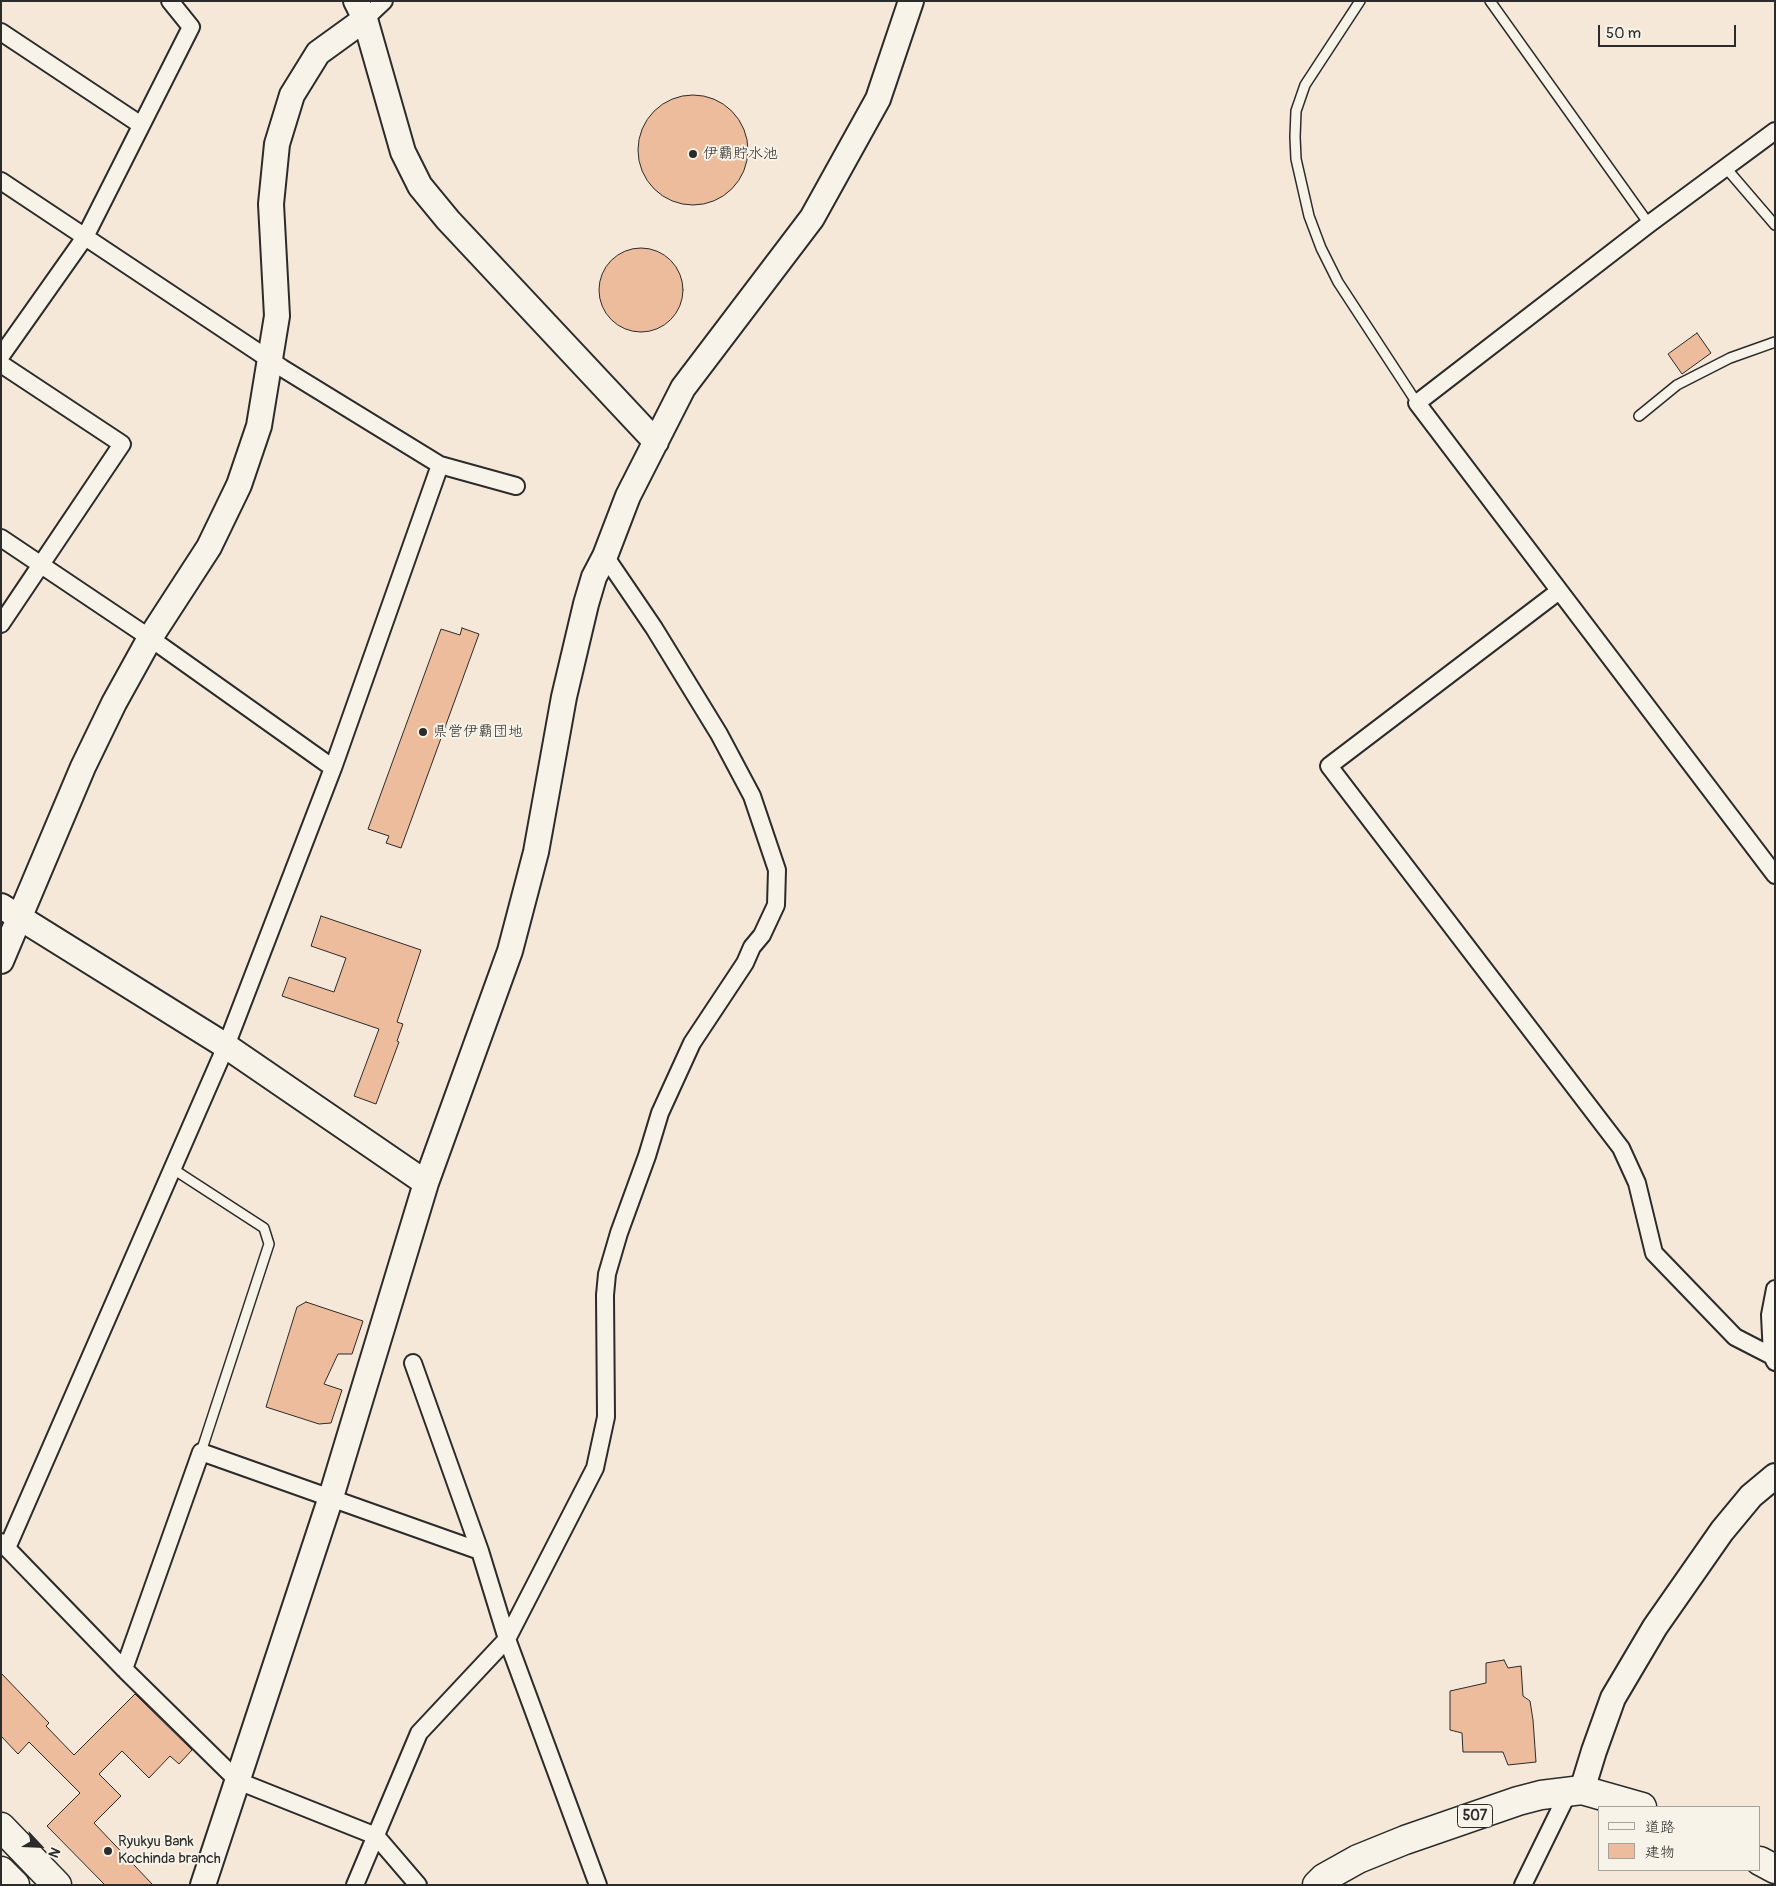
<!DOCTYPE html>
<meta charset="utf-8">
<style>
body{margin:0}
#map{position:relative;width:1776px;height:1886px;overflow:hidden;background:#f5e8d9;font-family:Pangolin,"Klee One",sans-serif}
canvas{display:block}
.frame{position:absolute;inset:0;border:2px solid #2b2b2b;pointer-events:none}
.legend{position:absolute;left:1598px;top:1806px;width:162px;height:65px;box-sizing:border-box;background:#f7f3e8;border:1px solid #a5a39c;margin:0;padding:6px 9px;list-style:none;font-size:15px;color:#2b2b2b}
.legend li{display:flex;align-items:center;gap:10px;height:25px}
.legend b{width:25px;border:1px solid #a5a39c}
.north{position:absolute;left:15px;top:1821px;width:50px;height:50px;-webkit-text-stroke:4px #f7f3e8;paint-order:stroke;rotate:115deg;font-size:14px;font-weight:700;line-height:20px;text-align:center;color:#2b2b2b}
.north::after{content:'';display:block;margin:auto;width:18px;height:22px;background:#2b2b2b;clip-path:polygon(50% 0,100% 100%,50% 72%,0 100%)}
.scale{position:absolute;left:1598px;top:25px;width:138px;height:22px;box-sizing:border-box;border:2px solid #2b2b2b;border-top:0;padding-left:6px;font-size:15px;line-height:18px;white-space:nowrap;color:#2b2b2b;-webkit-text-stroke:4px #f7f3e8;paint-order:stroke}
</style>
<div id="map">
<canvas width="1776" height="1886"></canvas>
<div class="frame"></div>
<ul class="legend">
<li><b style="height:6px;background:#f7f3e8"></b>道路</li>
<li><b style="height:14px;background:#ecbc9c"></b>建物</li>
</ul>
<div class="north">N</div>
<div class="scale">50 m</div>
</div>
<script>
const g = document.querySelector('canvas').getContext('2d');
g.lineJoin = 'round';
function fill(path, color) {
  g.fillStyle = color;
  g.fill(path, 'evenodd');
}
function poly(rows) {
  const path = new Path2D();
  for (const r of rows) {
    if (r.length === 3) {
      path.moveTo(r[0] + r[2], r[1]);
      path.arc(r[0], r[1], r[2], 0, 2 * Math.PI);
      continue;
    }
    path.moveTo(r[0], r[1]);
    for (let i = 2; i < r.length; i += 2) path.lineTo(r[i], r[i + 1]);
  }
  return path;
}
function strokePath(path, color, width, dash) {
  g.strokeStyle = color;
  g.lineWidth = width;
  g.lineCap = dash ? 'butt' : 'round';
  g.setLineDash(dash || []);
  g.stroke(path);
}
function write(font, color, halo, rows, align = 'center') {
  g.font = font + ' Pangolin,"Klee One",sans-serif';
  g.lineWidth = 4;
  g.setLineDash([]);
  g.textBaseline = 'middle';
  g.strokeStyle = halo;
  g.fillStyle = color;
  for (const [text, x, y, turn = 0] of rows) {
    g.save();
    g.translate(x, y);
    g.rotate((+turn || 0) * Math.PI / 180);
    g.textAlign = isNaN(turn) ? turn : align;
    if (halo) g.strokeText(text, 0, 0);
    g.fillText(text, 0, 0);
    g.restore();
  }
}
const building = poly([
 [693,150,55],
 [641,290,42],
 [1697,333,1711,353,1682,374,1668,354,1697,333],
 [462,628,479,634,401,848,386,843,389,836,368,829,441,629,460,635,462,628],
 [321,916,421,950,397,1022,403,1024,397,1041,399,1042,376,1104,354,1096,379,1029,282,996,289,977,334,992,346,958,311,946,321,916],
 [306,1302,363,1321,352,1354,338,1354,324,1384,342,1390,331,1423,319,1424,266,1407,297,1307,306,1302],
 [1504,1660,1508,1668,1521,1666,1523,1696,1530,1701,1533,1720,1536,1762,1508,1765,1503,1752,1463,1752,1462,1733,1450,1730,1450,1691,1486,1683,1486,1663,1504,1660],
 [1,1673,49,1723,46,1726,74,1755,135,1694,192,1750,179,1764,170,1756,149,1778,122,1751,99,1774,121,1796,94,1823,153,1885,105,1885,47,1826,80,1793,29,1742,18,1754,1,1736,1,1673]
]);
const lane = poly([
 [1360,1,1305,85,1296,111,1295,137,1296,159,1309,216,1321,248,1338,282,1417,403],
 [1490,1,1649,224],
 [1726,168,1775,225],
 [1639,416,1677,385,1730,358,1775,342],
 [173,1169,264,1228,269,1244,201,1452]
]);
const street = poly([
 [365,19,384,1],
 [1,32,141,125],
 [1775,131,1649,224,1417,403,1775,875],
 [1,181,282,368,440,465,516,486],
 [1,356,85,237,191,27,170,1],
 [1,364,122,444,1,624],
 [1,538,150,638,333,768],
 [1559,591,1329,766,1621,1148,1637,1183,1654,1253,1735,1337,1772,1356],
 [1775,1289,1770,1315,1772,1356,1775,1362],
 [413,1363,480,1551],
 [1,1542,124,1669,238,1781,376,1836,418,1885],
 [7,1548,226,1046,333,768,440,465],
 [124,1669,201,1452,480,1551,507,1639,598,1885],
 [355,1885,419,1733,507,1639,595,1468,606,1417,605,1295,607,1274,619,1233,647,1156,660,1113,692,1043,745,963,752,947,762,935,776,905,777,870,752,796,719,734,654,628,605,556],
 [1523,1885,1569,1791]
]);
const secondary = poly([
 [356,1,365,19,403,152,420,186,448,220,656,442],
 [1,906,226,1046,426,1183],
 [1,961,83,767,114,703,150,638,209,547,239,485,259,426,277,316,271,204,277,144,292,95,318,53,365,19],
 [1582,1790,1594,1751,1613,1698,1655,1627,1722,1531,1751,1496,1775,1476],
 [203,1885,331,1497,426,1183,510,951,536,852,564,697,586,604,594,577,605,556,628,496,683,388,812,218,878,99,911,1]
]);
const highway = poly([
 [1,1827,57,1885],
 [1760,1861,1775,1869],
 [1,1871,15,1885],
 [1317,1885,1324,1878,1358,1859,1405,1840,1518,1801,1541,1795,1582,1790,1642,1807]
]);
const markers = [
 [693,154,5,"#2b2b2b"],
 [423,732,5,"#2b2b2b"],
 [108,1851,5,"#2b2b2b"]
];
const shields = [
 [1475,1816,35]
];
const shieldNames = [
 ["507",1475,1816]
];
const poiNames = [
 ["伊覇貯水池",703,154],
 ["県営伊覇団地",433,732],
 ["Ryukyu Bank",118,1842],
 ["Kochinda branch",118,1859]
];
fill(building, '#ecbc9c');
strokePath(building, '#2b2b2b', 1);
strokePath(lane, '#2b2b2b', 12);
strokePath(street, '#2b2b2b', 20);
strokePath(secondary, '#2b2b2b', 28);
strokePath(highway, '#2b2b2b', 31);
strokePath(lane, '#f7f3e8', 9);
strokePath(street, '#f7f3e8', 16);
strokePath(secondary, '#f7f3e8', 24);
strokePath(highway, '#f7f3e8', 28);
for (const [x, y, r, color] of markers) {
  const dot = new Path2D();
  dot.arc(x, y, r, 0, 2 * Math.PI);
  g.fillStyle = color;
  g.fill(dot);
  strokePath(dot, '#f7f3e8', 2);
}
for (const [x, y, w] of shields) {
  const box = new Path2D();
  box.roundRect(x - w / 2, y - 11.5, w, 23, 4);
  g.fillStyle = '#f7f3e8';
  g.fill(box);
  strokePath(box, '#2b2b2b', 1);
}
write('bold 14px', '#2b2b2b', null, shieldNames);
write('15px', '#2b2b2b', '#f7f3e8', poiNames, 'left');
</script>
